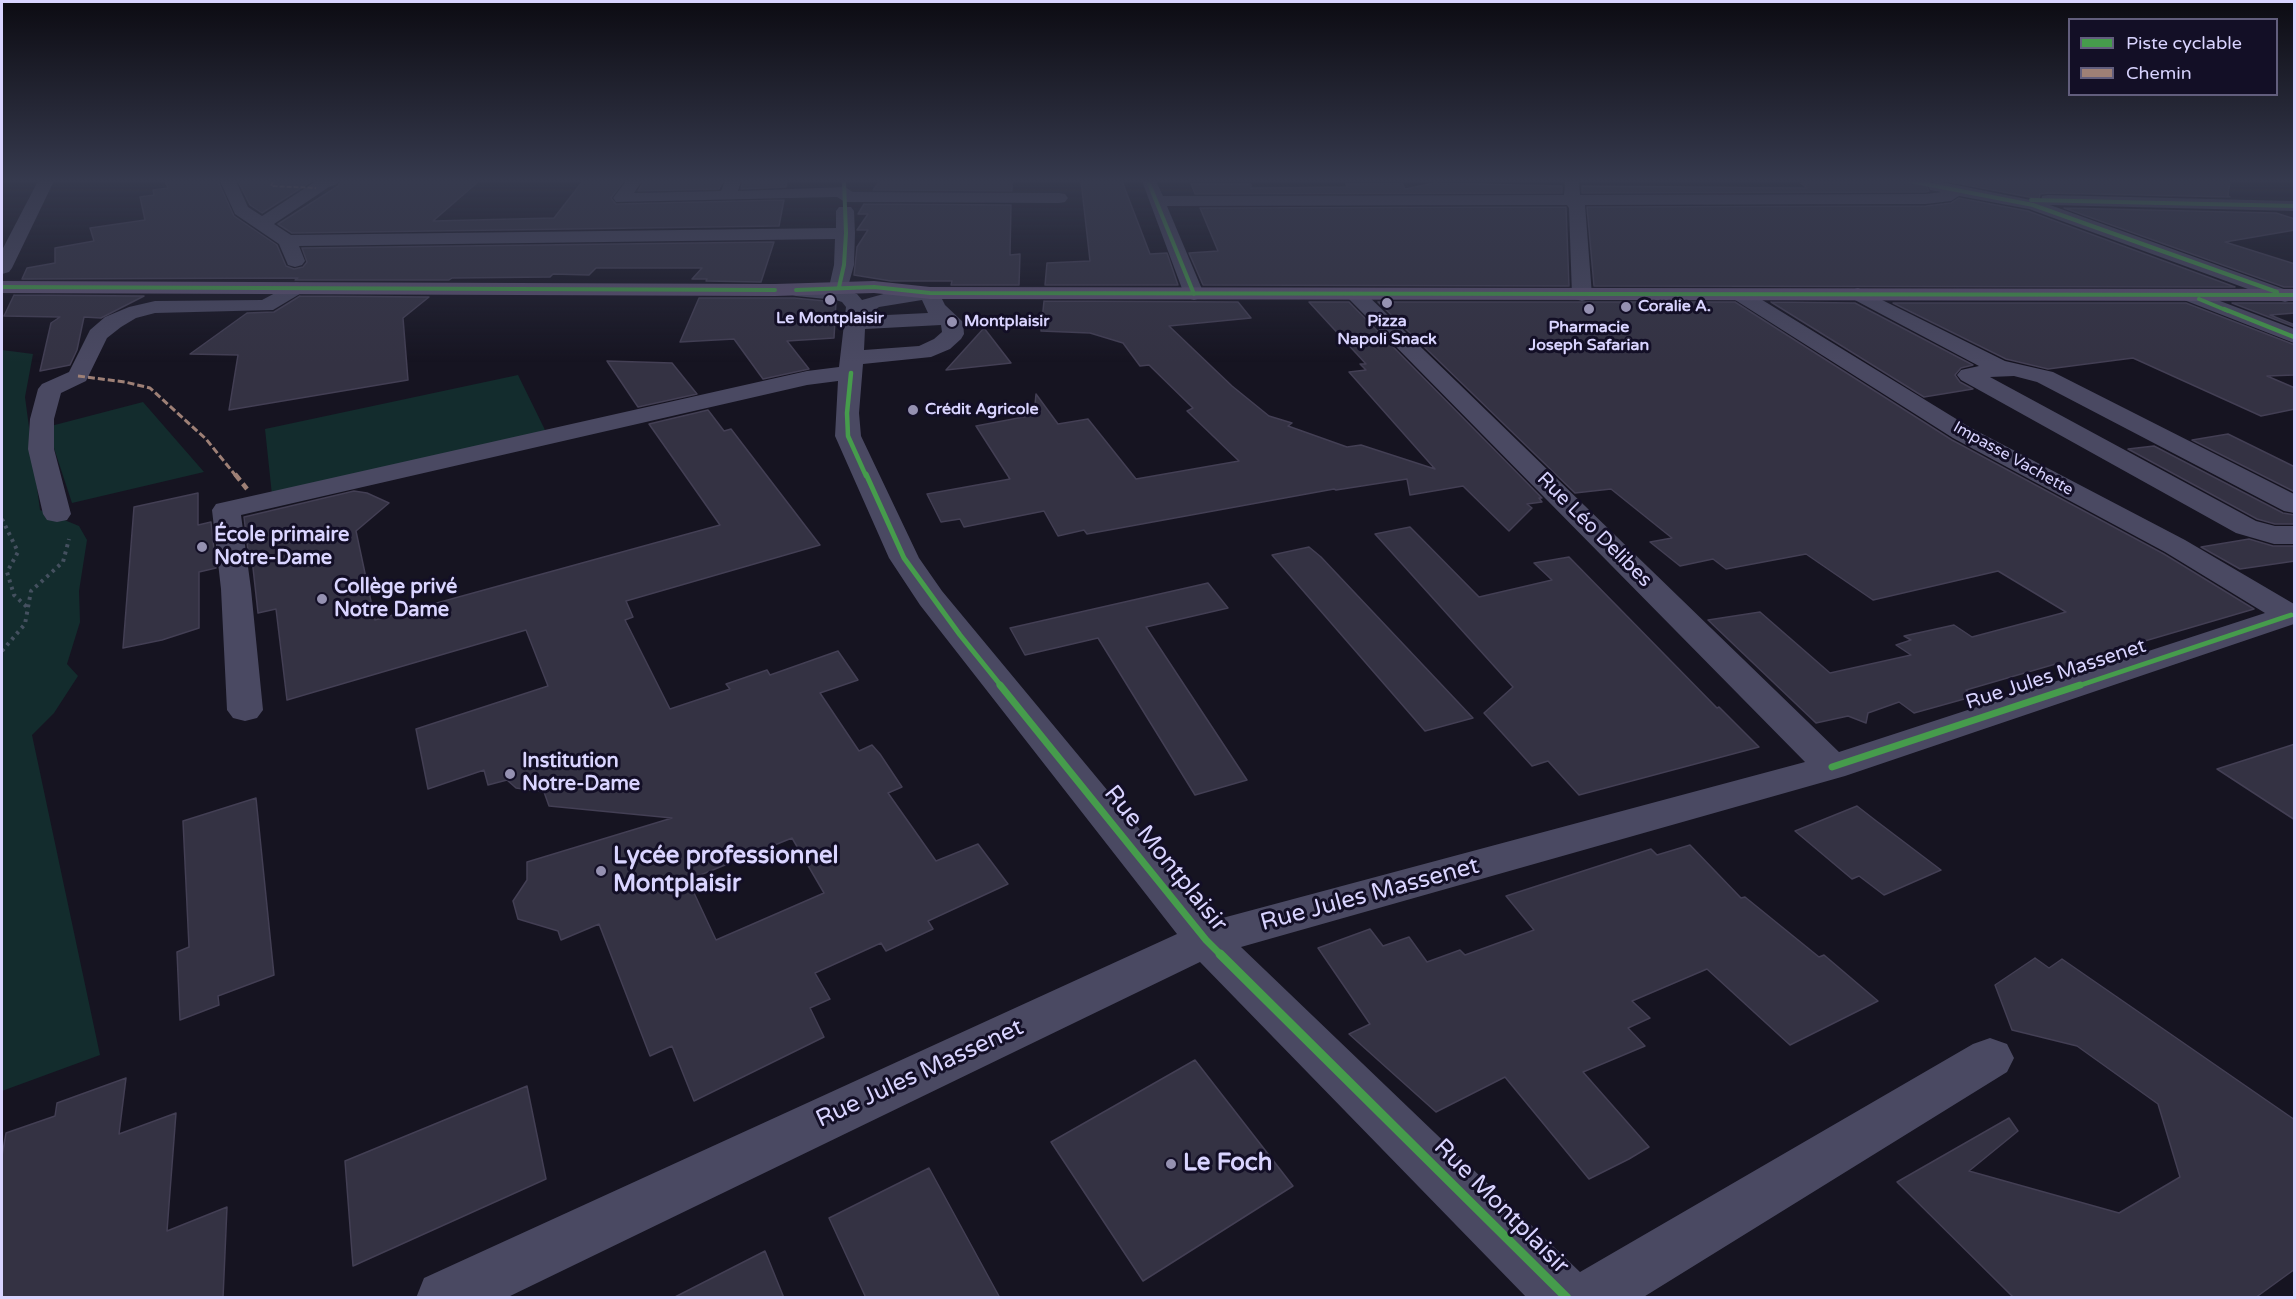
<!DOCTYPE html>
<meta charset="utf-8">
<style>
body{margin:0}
#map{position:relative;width:2296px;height:1299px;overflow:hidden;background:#161421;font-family:"Varela Round",sans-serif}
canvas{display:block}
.frame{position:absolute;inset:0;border:3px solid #d9d4ff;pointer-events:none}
.legend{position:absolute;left:2068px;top:18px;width:210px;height:78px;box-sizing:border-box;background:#130f26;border:2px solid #625e7d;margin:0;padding:8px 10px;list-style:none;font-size:18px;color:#d9d4ff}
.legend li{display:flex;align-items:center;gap:12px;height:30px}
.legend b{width:30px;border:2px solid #625e7d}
</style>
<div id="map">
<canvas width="2296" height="1299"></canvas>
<div class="frame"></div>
<ul class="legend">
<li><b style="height:8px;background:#469c4c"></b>Piste cyclable</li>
<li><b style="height:8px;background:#9e8076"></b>Chemin</li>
</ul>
</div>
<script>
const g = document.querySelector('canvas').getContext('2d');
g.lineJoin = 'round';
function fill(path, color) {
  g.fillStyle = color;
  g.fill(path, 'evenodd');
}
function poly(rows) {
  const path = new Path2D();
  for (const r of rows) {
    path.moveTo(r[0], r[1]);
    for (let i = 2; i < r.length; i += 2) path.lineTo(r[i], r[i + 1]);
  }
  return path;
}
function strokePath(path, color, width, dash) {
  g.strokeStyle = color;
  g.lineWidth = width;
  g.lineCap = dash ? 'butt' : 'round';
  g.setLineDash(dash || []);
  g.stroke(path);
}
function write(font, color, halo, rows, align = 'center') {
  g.font = font + ' "Varela Round",sans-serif';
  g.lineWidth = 6;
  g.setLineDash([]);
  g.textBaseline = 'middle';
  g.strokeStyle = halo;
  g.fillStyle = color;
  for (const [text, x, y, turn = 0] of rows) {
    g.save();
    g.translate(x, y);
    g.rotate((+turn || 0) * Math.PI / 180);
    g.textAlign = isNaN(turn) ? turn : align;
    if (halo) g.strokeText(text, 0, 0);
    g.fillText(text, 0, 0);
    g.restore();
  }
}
const green = poly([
 [2,350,33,354,25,397,40,510,79,526,87,540,79,591,80,622,67,664,78,676,54,713,32,735,100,1055,2,1091],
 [518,375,546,432,272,495,265,429],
 [143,402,204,472,72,503,47,427]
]);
const building = poly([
 [165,181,218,181,234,216,277,245,286,266,294,269,303,267,307,262,302,248,774,242,761,282,706,281,707,279,692,279,702,268,596,268,589,275,553,274,550,277,452,278,449,280,295,280,298,278,22,279,27,268,55,263,55,248,94,241,90,228,145,220,140,197,154,195,153,190,168,188,165,181],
 [238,181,312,181,262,213,250,205,238,181],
 [341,181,479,181,433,221,554,218,582,182,588,181,624,181,611,198,616,204,784,200,779,226,292,233,278,224,338,186,341,181],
 [644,181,723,181,719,189,638,191,644,181],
 [743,181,787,181,786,187,741,189,743,181],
 [1012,181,1012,191,873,190,879,182,1012,181],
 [1081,181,1122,181,1150,254,1167,253,1178,285,1045,285,1047,263,1090,261,1081,181],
 [1876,181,1932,181,1926,185,1929,191,1926,192,1582,193,1582,186,1807,188,1801,183,1878,182,1876,181],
 [1945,181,2230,181,2228,196,2230,197,2048,193,2040,194,2039,199,1945,181],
 [1402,183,1405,189,1434,183,1562,186,1562,193,1195,194,1191,184,1251,184,1251,188,1347,187,1346,184,1402,183],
 [1959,198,2028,211,2235,287,1594,286,1587,207,1926,206,1951,203,1959,198],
 [864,204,1011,205,1010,255,1020,254,1019,285,951,285,952,281,891,281,854,275,857,247,868,230,857,230,868,214,858,214,864,204],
 [1566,207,1569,286,1203,285,1189,253,1218,251,1200,208,1566,207],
 [2064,208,2276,213,2295,219,2295,230,2225,242,2295,264,2295,287,2284,287,2064,208],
 [14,295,144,296,101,318,84,317,77,350,70,365,40,371,51,323,60,317,4,316,14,295],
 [300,296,429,297,403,318,408,380,229,410,238,355,190,354,247,313,274,312,300,296],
 [699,298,794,298,836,302,834,338,787,341,809,369,763,379,734,339,680,342,699,298],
 [1044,301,1238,302,1251,318,1169,326,1232,386,1269,416,1292,423,1288,426,1347,447,1361,445,1435,469,1349,372,1366,370,1360,364,1366,364,1309,302,1349,302,1542,498,1539,498,1542,502,1527,504,1532,508,1509,531,1463,486,1410,495,1407,479,1336,490,1334,489,1087,534,1084,530,1058,536,1044,511,964,527,960,519,941,522,927,494,1010,479,976,426,1034,415,1036,394,1058,424,1088,419,1136,479,1239,461,1187,411,1193,408,1149,365,1140,366,1123,343,1090,333,1041,331,1044,301],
 [1378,302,1735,302,1952,440,2164,554,2254,609,2138,643,2145,647,2066,668,2059,663,1966,690,1975,696,1914,713,1899,702,1868,713,1866,723,1848,716,1816,723,1708,620,1760,612,1830,673,1911,655,1896,645,1911,640,1904,636,1954,625,1972,637,2066,612,1998,571,1873,600,1806,554,1726,569,1713,559,1680,566,1650,542,1672,538,1611,489,1575,493,1378,302],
 [1771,302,1855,303,1973,365,1961,368,1955,375,1960,382,1973,389,1924,397,1771,302],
 [1893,303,2186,303,2295,345,2295,375,2267,376,2295,388,2295,409,2261,416,2133,358,2048,369,2006,359,1893,303],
 [2232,303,2295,303,2295,313,2270,315,2295,325,2295,327,2232,303],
 [984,328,1011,363,946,370,984,328],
 [607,361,672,363,697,394,638,407,607,361],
 [708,410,724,431,731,429,820,545,626,601,633,617,625,620,670,709,730,689,726,684,767,670,770,675,838,651,858,680,820,693,859,751,872,745,880,754,902,787,888,793,936,861,978,844,1008,884,928,921,933,929,886,951,881,943,815,973,830,999,810,1008,824,1037,694,1101,672,1046,650,1056,599,924,561,940,558,931,518,919,513,901,527,880,527,862,672,818,549,806,544,792,516,788,507,780,488,785,484,770,428,789,416,729,548,686,526,630,287,700,276,609,258,613,252,559,249,559,244,517,354,491,367,493,389,503,356,531,375,620,720,525,649,424,708,410],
 [792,838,824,893,716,940,688,880,792,838],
 [2228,434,2295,467,2295,492,2192,440,2228,434],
 [2154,446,2283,513,2295,515,2295,524,2275,524,2257,519,2128,449,2154,446],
 [198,493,198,525,211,522,216,568,199,572,199,628,162,640,123,648,134,507,198,493],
 [1410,527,1479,597,1552,580,1534,563,1569,557,1717,708,1719,707,1759,747,1579,795,1548,761,1532,766,1484,713,1513,687,1375,534,1410,527],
 [2249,539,2273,546,2295,546,2295,561,2240,569,2201,547,2249,539],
 [1309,547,1321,557,1473,718,1425,731,1272,555,1309,547],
 [1208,583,1228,608,1146,627,1247,780,1195,795,1098,638,1025,655,1010,628,1208,583],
 [2295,744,2295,820,2217,769,2295,744],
 [256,798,274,975,218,996,219,1005,180,1020,177,952,189,947,183,821,256,798],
 [1857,806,1875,820,1941,870,1884,895,1859,876,1852,879,1795,831,1857,806],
 [1690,845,1741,898,1745,897,1819,957,1824,955,1878,1001,1790,1045,1707,969,1632,1001,1650,1018,1628,1028,1645,1046,1583,1072,1649,1147,1629,1159,1589,1179,1505,1077,1436,1112,1349,1034,1370,1024,1318,948,1370,929,1383,946,1409,937,1427,962,1460,950,1465,955,1534,930,1506,896,1651,849,1657,855,1690,845],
 [2035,958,2049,968,2062,959,2295,1120,2295,1269,2255,1298,2014,1298,1897,1182,2009,1118,2018,1131,1969,1171,2119,1213,2180,1177,2158,1104,2077,1046,2012,1030,1995,985,2035,958],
 [1195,1060,1293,1186,1143,1281,1051,1142,1195,1060],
 [126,1078,119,1134,176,1113,167,1231,227,1207,223,1298,2,1298,2,1156,6,1133,55,1116,57,1103,126,1078],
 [527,1086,546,1179,353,1266,345,1161,527,1086],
 [929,1168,1000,1298,866,1298,829,1218,929,1168],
 [765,1251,784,1298,673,1298,765,1251]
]);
const path = poly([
 [2,519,18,552,7,572,14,595,27,607],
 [2,651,25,624,31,591,63,562,69,539]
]);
const minor = poly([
 [38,181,54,181,12,268,9,272,2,274,2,250,38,181],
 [220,181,236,181,248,207,262,216,316,181,339,181,337,184,329,187,274,224,291,235,836,228,836,211,839,207,851,207,854,211,855,233,854,265,847,290,857,294,862,300,887,293,930,287,937,289,945,305,963,322,964,334,961,339,950,349,931,357,863,364,859,413,861,436,919,558,942,591,1215,920,1805,762,1348,298,1345,294,1348,290,1362,290,1839,752,2265,613,2165,552,1953,438,1732,298,1729,294,1732,290,1746,290,1971,428,2185,540,2294,604,2294,624,1845,776,1241,947,1580,1272,1973,1044,1990,1038,2007,1044,2014,1058,2007,1072,1642,1298,1527,1298,1200,962,506,1298,416,1298,424,1278,1177,934,920,605,889,558,835,436,838,381,807,385,241,515,251,589,263,710,257,718,245,721,233,718,227,710,221,589,212,510,216,504,807,371,839,367,846,307,842,302,836,300,796,296,789,294,786,290,789,286,796,284,829,287,834,265,835,239,299,246,305,261,302,265,295,267,288,265,279,244,235,214,220,181],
 [922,300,928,313,866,316,879,307,922,300],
 [941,325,942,332,934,339,919,346,864,350,865,329,941,325],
 [626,181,642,181,634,193,721,191,725,181,741,181,738,191,845,187,853,192,1059,193,1065,194,1068,198,1065,202,1059,203,845,202,837,197,616,202,613,198,626,181],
 [1142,181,1156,181,1163,196,1564,195,1565,181,1579,181,1580,195,1926,194,1941,192,1930,190,1928,186,1936,181,2041,202,2042,196,2048,195,2294,201,2294,211,2050,205,2292,292,2294,297,2292,300,2285,302,2278,300,2029,209,1959,196,1951,201,1926,204,1585,205,1592,295,1589,299,1582,301,1575,299,1572,295,1569,208,1567,205,1167,206,1204,294,1201,298,1194,300,1187,298,1184,294,1142,181],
 [296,282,303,284,306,288,303,292,273,310,155,313,136,318,121,327,107,338,86,381,61,393,54,419,54,449,71,514,67,520,57,522,47,520,43,514,28,449,30,419,38,389,42,384,69,372,90,330,105,317,129,307,155,301,262,300,296,282],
 [1858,288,2005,361,2053,372,2294,494,2294,513,2284,511,2037,382,2014,376,1990,377,2256,521,2275,526,2294,526,2294,544,2274,544,2236,533,1961,380,1957,375,1961,370,1979,366,1851,298,1848,294,1851,290,1858,288],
 [2191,290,2294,329,2294,343,2184,300,2181,296,2184,292,2191,290]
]);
const major = poly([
 [2,281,775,284,874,281,930,287,2294,289,2294,301,930,299,874,293,775,296,2,293,2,281]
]);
const quietFar2 = poly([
 [273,181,271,186,316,188]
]);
const quietFar1 = poly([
 [78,376,125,382,150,388,206,439,236,476]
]);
const quiet = poly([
 [235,474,247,489]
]);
const cyclewayFar4 = poly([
 [1148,181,1194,294],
 [1910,181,2033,205,2277,292],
 [2031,200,2294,206],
 [2,287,775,290],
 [839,287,844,265,846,233,844,181],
 [796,290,874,287,930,293,2294,295],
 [2199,299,2228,311]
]);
const cyclewayFar3 = poly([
 [2224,309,2294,337],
 [851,373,847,413,848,436,866,476]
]);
const cyclewayFar2 = poly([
 [866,474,904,558,960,635,1002,687],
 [2075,687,2291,615]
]);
const cyclewayFar1 = poly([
 [1000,685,1206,940,1222,956],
 [1832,767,2080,685]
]);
const cycleway = poly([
 [1220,954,1567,1298]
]);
const markers = [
 [830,300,6,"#9591b1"],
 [1387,303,6,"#9591b1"],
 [1626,307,6,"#9591b1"],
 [1589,309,6,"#9591b1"],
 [952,322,6,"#9591b1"],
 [913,410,6,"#9591b1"],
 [202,547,6,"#9591b1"],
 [322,599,6,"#9591b1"],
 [510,774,6,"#9591b1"],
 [601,871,6,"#9591b1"],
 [1171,1164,6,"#9591b1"]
];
const farPoinames = [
 ["Coralie A.",1638,307],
 ["Le Montplaisir",830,319,"center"],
 ["Montplaisir",964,322],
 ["Pizza",1387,322,"center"],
 ["Napoli Snack",1387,340,"center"],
 ["Pharmacie",1589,328,"center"],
 ["Joseph Safarian",1589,346,"center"],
 ["Crédit Agricole",925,410]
];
const farStreetnames = [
 ["Impasse Vachette",2013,459,29]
];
const streetNames = [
 ["Rue Léo Delibes",1594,530,45],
 ["Rue Jules Massenet",2056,675,-18]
];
const poiNames = [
 ["École primaire",214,536],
 ["Notre-Dame",214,559],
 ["Collège privé",334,588],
 ["Notre Dame",334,611],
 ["Institution",522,762],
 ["Notre-Dame",522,785]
];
const nearPoinames = [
 ["Lycée professionnel",613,857],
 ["Montplaisir",613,885],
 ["Le Foch",1183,1164]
];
const nearStreetnames = [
 ["Rue Montplaisir",1165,859,51],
 ["Rue Jules Massenet",1370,895,-15],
 ["Rue Jules Massenet",920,1074,-25],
 ["Rue Montplaisir",1501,1207,45]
];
fill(green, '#132c2d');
fill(building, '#343243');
strokePath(building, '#433f54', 1.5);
strokePath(path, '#44505f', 4, [3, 4.5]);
fill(minor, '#4a4962');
fill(major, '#5e5373');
strokePath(quietFar2, '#9e8076', 2, [5, 2]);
strokePath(quietFar1, '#9e8076', 3, [7, 3]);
strokePath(quiet, '#9e8076', 4.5, [8, 4.5]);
strokePath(cyclewayFar4, '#469c4c', 4);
strokePath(cyclewayFar3, '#469c4c', 4.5);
strokePath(cyclewayFar2, '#469c4c', 5);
strokePath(cyclewayFar1, '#469c4c', 7);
strokePath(cycleway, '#469c4c', 9);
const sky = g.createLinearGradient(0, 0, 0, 362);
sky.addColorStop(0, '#0c0b12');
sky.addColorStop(0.5, '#363a4e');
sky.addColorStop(1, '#363a4e00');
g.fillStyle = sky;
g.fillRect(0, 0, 2296, 362);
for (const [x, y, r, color] of markers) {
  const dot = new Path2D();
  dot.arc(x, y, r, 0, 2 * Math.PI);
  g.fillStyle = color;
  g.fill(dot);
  strokePath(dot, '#130f26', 2);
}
write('bold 16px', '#d9d4ff', '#130f26', farPoinames, 'left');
write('16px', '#d9d4ff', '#130f26', farStreetnames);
write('20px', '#d9d4ff', '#130f26', streetNames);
write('bold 20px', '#d9d4ff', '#130f26', poiNames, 'left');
write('bold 24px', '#d9d4ff', '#130f26', nearPoinames, 'left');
write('24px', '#d9d4ff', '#130f26', nearStreetnames);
</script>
